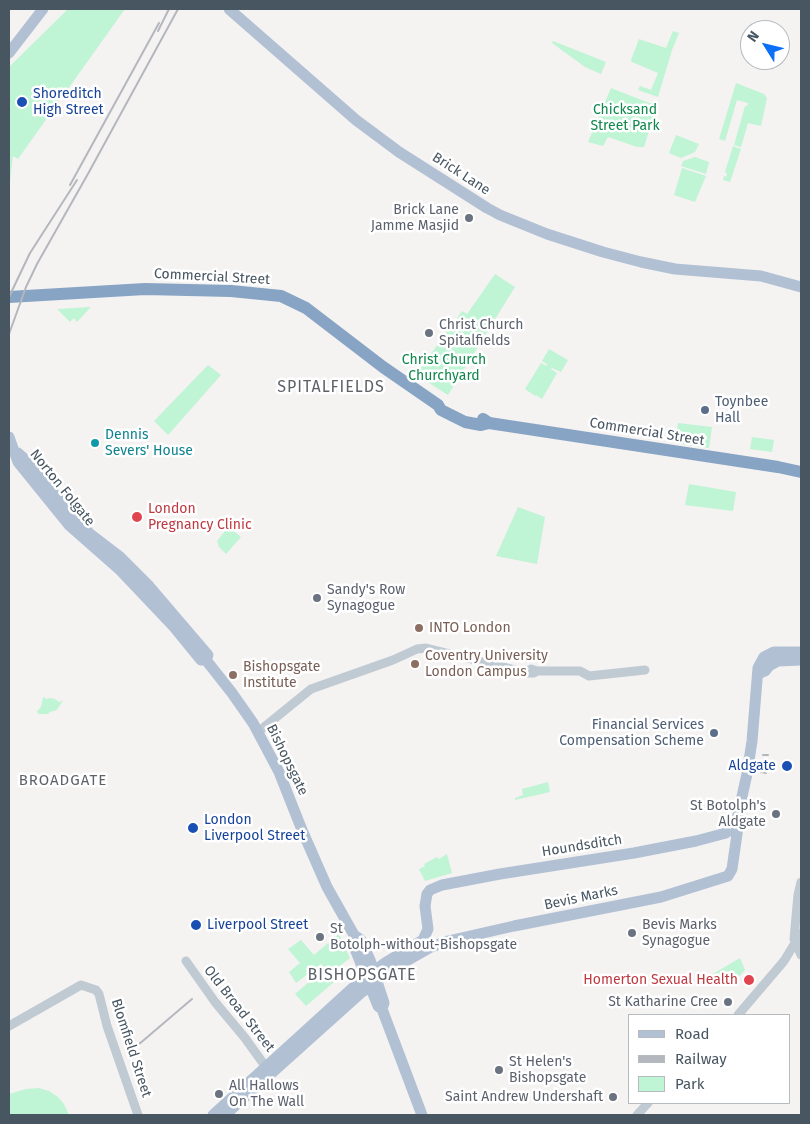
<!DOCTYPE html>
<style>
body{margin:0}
#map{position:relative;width:810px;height:1124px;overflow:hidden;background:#f5f2f2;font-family:"Fira Sans",sans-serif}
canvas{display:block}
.frame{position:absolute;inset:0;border:10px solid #485662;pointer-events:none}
.legend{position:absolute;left:628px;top:1014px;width:162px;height:90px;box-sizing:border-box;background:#fff;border:1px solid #b6bbc0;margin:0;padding:6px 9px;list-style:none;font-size:15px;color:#485662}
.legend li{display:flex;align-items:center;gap:10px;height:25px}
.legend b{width:25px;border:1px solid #b6bbc0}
.north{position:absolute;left:740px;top:20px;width:50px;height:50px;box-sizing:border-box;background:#fff;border:1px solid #b6bbc0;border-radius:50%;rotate:306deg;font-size:14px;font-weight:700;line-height:20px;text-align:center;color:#485662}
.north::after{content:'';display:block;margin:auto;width:18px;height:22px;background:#0c6ff6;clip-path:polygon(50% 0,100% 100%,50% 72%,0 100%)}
</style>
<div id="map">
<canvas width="810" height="1124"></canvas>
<div class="frame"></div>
<ul class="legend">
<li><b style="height:6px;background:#b1c1d3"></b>Road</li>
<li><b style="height:6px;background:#b4b7bd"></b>Railway</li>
<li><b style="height:14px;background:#bff4d4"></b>Park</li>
</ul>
<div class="north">N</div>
</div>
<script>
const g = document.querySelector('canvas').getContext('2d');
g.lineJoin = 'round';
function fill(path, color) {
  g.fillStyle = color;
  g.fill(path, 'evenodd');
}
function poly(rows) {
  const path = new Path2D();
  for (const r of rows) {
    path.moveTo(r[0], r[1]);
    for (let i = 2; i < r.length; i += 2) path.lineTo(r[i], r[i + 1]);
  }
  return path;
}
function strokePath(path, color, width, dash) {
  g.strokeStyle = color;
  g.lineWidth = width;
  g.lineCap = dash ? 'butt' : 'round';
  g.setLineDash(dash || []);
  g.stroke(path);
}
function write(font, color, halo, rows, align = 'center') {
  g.font = font + ' "Fira Sans",sans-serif';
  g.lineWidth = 5;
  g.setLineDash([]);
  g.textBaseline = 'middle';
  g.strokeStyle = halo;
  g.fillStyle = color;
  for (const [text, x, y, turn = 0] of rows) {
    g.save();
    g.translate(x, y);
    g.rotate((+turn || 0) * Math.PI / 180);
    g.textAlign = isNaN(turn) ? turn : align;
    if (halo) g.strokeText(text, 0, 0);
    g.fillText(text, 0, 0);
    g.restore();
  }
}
const green = poly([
 [68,9,125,9,18,159,13,156,10,182,9,184,9,67],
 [673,31,679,33,672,50,658,97,638,90,640,86,651,90,658,73,632,62,631,60,639,39,666,48],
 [553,41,606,62,601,74,585,67,552,43],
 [736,83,764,94,767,98,761,126,748,123,741,147,734,145,745,106,747,106,748,103,737,100,725,141,719,139],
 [611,88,657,106,644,147,637,147,608,137,603,146,588,142],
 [676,135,699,144,695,152,681,158,669,153],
 [733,146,741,149,730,182,723,180,724,176,726,177,727,174,725,172],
 [695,157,709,162,706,174,681,166,683,161],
 [682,168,706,176,695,202,674,195],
 [495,274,515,287,448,395,418,376,417,373,462,311,467,314],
 [91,307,77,322,74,318,70,322,57,309],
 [549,349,568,360,561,372,552,368,551,369,557,373,542,399,536,395,535,396,525,389,541,363,547,366,547,364,542,361],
 [208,365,221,375,168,435,154,421],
 [678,423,712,427,709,448,675,443],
 [752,437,774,440,772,452,750,449],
 [689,484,736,492,733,511,685,505],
 [518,507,545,517,537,564,496,556],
 [230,528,241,537,226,554,219,547,217,541,226,530,228,531],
 [43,697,47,699,50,698,55,699,59,702,63,700,57,710,50,712,48,714,38,714,37,711,41,707],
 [548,782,550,792,515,800,515,798,523,795,522,789],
 [447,854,452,873,425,881,419,869,425,866,424,864,437,857,439,859],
 [339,934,350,958,330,974,321,964,296,983,289,972,300,963,288,949,301,940,314,955],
 [740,958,745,970,732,984,730,982,728,984,717,973,712,977,711,975],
 [323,970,334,982,306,1006,295,994],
 [39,1088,49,1091,58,1097,64,1104,69,1115,9,1115,9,1094,26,1089]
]);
const minor = poly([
 [531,669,537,671,580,671,589,676,645,670],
 [258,732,311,689,393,660,417,649,426,648,528,673,534,673,537,671],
 [801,882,798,895,794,939,801,955],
 [186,961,215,1002,245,1038,268,1070],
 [738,1015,784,961,801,933],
 [9,1026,81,985,96,990,99,994,107,1026,138,1115],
 [637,1115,648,1103]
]);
const major = poly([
 [229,9,356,120,399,152,487,208,500,215,547,234,603,252,641,262,675,269,761,276,801,287],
 [9,53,43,9],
 [9,437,18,462,69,525,119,569,174,627,201,660,206,660,232,693,253,723,279,772,302,830,327,887,354,935,361,940,370,960,384,1003,382,1009],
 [18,453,28,462,74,518,89,533,119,556,149,586,208,655,206,660],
 [758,674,765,671,769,666,778,661,801,660],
 [354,935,353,944,378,1006,382,1009,422,1115],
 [213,1115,358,983,385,963,423,940,428,929,425,906,427,894,430,890,442,885,500,874,634,853,696,841,726,833,731,829,737,819],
 [225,1115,362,992,394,968,431,947,448,941,514,926,661,897,728,876,732,869,738,827,737,819,747,774,752,741,758,668,764,657,774,652,801,652]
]);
const highway = poly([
 [9,297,145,289,231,291,281,296,306,308,383,367,438,405,441,410,465,422,481,425,489,423],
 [483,419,489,423,778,467,801,472]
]);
const rail = poly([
 [158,31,169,9],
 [70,185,159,23],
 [9,297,30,253,77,180],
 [9,334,26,287,37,264,89,172,178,9],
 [763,755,768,755],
 [762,763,767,763],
 [761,772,766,773],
 [138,1045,192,999]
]);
const markers = [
 [22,102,6,"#1a4fb4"],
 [469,218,5,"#6b7280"],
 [429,333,5,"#6b7280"],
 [705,410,5,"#5c6f8a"],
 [95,443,5,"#0f9aa8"],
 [137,517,6,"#e0444e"],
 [317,598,5,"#6b7280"],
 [419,628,5,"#8d6e63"],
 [415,664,5,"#8d6e63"],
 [233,675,5,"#8d6e63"],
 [714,733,5,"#5c6f8a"],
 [787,766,6,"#1a4fb4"],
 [776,814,5,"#6b7280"],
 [193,828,6,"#1a4fb4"],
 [196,925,6,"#1a4fb4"],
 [632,933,5,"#6b7280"],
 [320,937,5,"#6b7280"],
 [749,980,6,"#e0444e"],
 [728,1002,5,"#6b7280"],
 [499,1070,5,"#6b7280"],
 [219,1094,5,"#6b7280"],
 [613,1097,5,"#6b7280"]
];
const transitNames = [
 ["Shoreditch",33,94],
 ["High Street",33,110],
 ["Aldgate",776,766,"right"],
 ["London",204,820],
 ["Liverpool Street",204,836],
 ["Liverpool Street",207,925]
];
const parkNames = [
 ["Chicksand",625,110],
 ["Street Park",625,126],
 ["Christ Church",444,360],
 ["Churchyard",444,376]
];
const streetNames = [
 ["Brick Lane",461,174,33],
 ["Commercial Street",212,277,3],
 ["Commercial Street",647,432,9],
 ["Norton Folgate",62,488,51],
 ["Bishopsgate",287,760,64],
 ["Houndsditch",582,846,-9],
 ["Bevis Marks",581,898,-12],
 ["Old Broad Street",239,1009,52],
 ["Blomfield Street",131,1048,72]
];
const worshipNames = [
 ["Brick Lane",459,210,"right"],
 ["Jamme Masjid",459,226,"right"],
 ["Christ Church",439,325],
 ["Spitalfields",439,341],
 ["Sandy's Row",327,590],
 ["Synagogue",327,606],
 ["St Botolph's",766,806,"right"],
 ["Aldgate",766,822,"right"],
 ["Bevis Marks",642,925],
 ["Synagogue",642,941],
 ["St",330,929],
 ["Botolph-without-Bishopsgate",330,945],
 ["St Katharine Cree",718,1002,"right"],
 ["St Helen's",509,1062],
 ["Bishopsgate",509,1078],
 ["All Hallows",229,1086],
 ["On The Wall",229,1102],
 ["Saint Andrew Undershaft",603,1097,"right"]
];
const serviceNames = [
 ["Toynbee",715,402],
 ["Hall",715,418],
 ["Financial Services",704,725,"right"],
 ["Compensation Scheme",704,741,"right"]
];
const cultureNames = [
 ["Dennis",105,435],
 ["Severs' House",105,451]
];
const healthNames = [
 ["London",148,509],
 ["Pregnancy Clinic",148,525],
 ["Homerton Sexual Health",738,980,"right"]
];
const educationNames = [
 ["INTO London",429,628],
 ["Coventry University",425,656],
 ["London Campus",425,672],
 ["Bishopsgate",243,667],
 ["Institute",243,683]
];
const neighbourhoodNames = [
 ["BROADGATE",63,781]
];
const quarterNames = [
 ["SPITALFIELDS",331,388],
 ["BISHOPSGATE",362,976]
];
fill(green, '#bff4d4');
strokePath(minor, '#c0cad3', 9);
strokePath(major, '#b1c1d3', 11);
strokePath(highway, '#87a4c4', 12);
strokePath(rail, '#b4b7bd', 2);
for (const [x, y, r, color] of markers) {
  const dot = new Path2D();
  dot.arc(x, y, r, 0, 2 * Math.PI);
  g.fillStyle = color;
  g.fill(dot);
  strokePath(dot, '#fff', 2);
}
write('14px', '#164399', '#fff', transitNames, 'left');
write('14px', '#10874d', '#fff', parkNames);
write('14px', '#485662', '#fff', streetNames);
write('14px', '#5b616d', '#fff', worshipNames, 'left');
write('14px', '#4e5e75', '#fff', serviceNames, 'left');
write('14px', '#0d838f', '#fff', cultureNames, 'left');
write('14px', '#be3a42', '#fff', healthNames, 'left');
write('14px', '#785e54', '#fff', educationNames, 'left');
g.letterSpacing = '1px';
write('15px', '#5e6268', '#fff', neighbourhoodNames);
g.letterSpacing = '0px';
g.letterSpacing = '1px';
write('16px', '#5e6268', '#fff', quarterNames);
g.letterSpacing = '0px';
</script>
